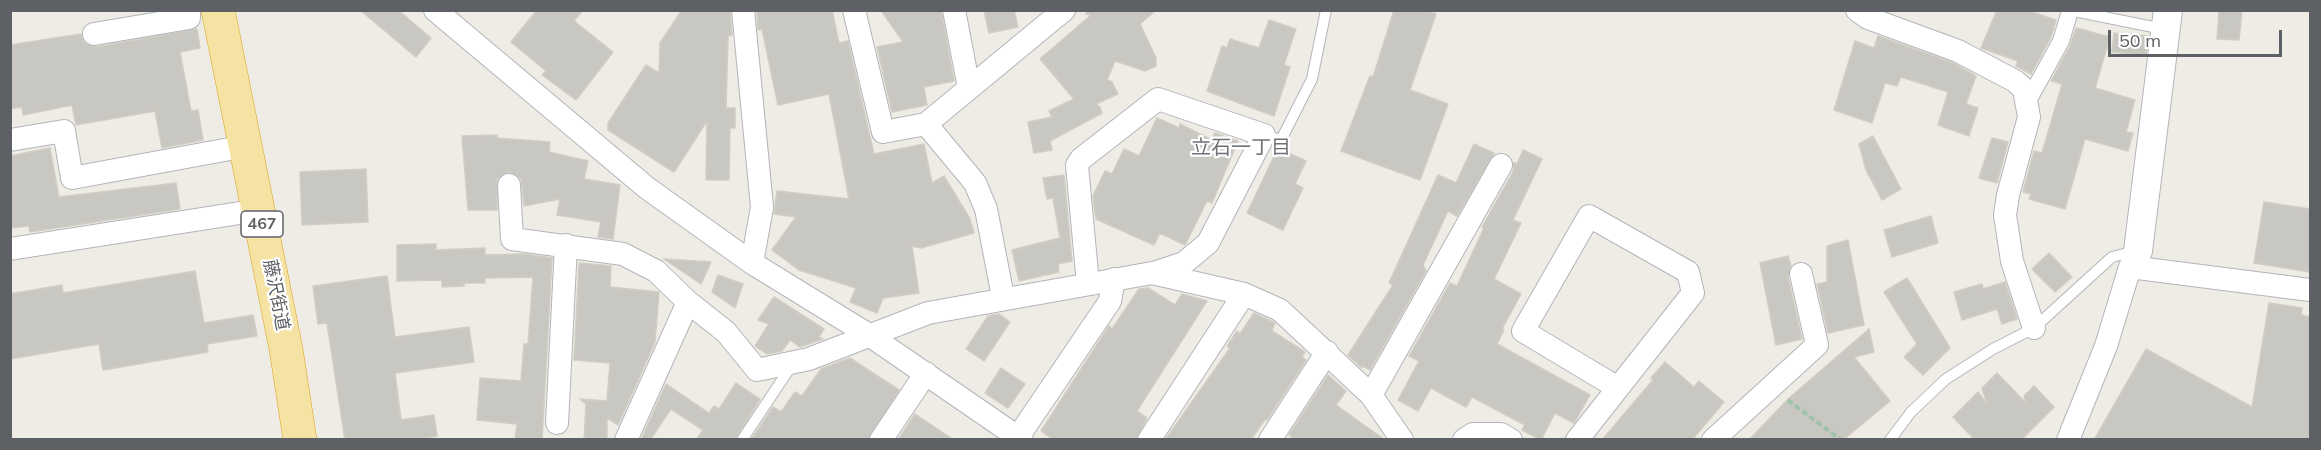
<!DOCTYPE html>
<meta charset="utf-8">
<style>
body{margin:0}
#map{position:relative;width:2321px;height:450px;overflow:hidden;background:#eeece5;font-family:Mulish,sans-serif}
canvas{display:block}
.frame{position:absolute;inset:0;border:12px solid #5d6064;pointer-events:none}
.scale{position:absolute;left:2108px;top:30px;width:174px;height:27px;box-sizing:border-box;border:3px solid #5d6064;border-top:0;padding-left:8px;font-size:18px;line-height:21px;white-space:nowrap;color:#5d6064;-webkit-text-stroke:4px #fff;paint-order:stroke}
</style>
<div id="map">
<canvas width="2321" height="450"></canvas>
<div class="frame"></div>
<div class="scale">50 m</div>
</div>
<script>
const g = document.querySelector('canvas').getContext('2d');
g.lineJoin = 'round';
function fill(path, color) {
  g.fillStyle = color;
  g.fill(path, 'evenodd');
}
function poly(rows) {
  const path = new Path2D();
  for (const r of rows) {
    path.moveTo(r[0], r[1]);
    for (let i = 2; i < r.length; i += 2) path.lineTo(r[i], r[i + 1]);
  }
  return path;
}
function strokePath(path, color, width, dash) {
  g.strokeStyle = color;
  g.lineWidth = width;
  g.lineCap = dash ? 'butt' : 'round';
  g.setLineDash(dash || []);
  g.stroke(path);
}
function write(font, color, halo, rows, align = 'center') {
  g.font = font + ' Mulish,"Noto Sans JP",sans-serif';
  g.lineWidth = 4.5;
  g.setLineDash([]);
  g.textBaseline = 'middle';
  g.strokeStyle = halo;
  g.fillStyle = color;
  for (const [text, x, y, turn = 0] of rows) {
    g.save();
    g.translate(x, y);
    g.rotate((+turn || 0) * Math.PI / 180);
    g.textAlign = isNaN(turn) ? turn : align;
    if (halo) g.strokeText(text, 0, 0);
    g.fillText(text, 0, 0);
    g.restore();
  }
}
const building = poly([
 [360,10,398,10,431,38,416,57,360,10],
 [537,10,583,10,574,21,613,52,576,100,542,75,546,71,511,42,537,10],
 [682,10,730,10,732,35,728,36,726,108,735,108,735,128,730,128,729,180,706,180,707,121,674,172,608,130,608,123,646,65,659,73,660,43,682,10],
 [757,10,832,10,839,43,848,41,874,154,924,144,932,183,944,176,970,219,974,233,921,248,912,246,919,293,883,298,877,313,850,302,856,288,799,270,772,250,796,217,774,214,777,191,849,199,829,94,778,105,762,29,758,30,757,10],
 [881,10,941,10,954,81,924,87,927,105,892,112,877,47,903,42,881,10],
 [984,10,1014,10,1018,27,989,33,984,10],
 [1087,10,1156,10,1140,24,1156,58,1156,66,1145,71,1115,61,1107,80,1112,82,1118,94,1096,104,1100,107,1102,113,1050,141,1052,150,1034,153,1028,122,1052,117,1049,111,1074,99,1040,59,1091,15,1086,14,1087,10],
 [1394,10,1424,10,1436,14,1410,90,1448,104,1420,180,1341,151,1370,76,1373,77,1394,10],
 [1997,10,2026,10,2056,20,2051,37,2031,74,2016,66,2018,61,1981,48,1997,10],
 [2219,10,2242,10,2239,40,2217,39,2219,10],
 [1269,20,1296,29,1284,65,1290,67,1274,116,1207,91,1222,46,1227,48,1230,39,1259,48,1269,20],
 [2076,28,2110,37,2095,88,2135,100,2126,132,2133,133,2128,151,2085,139,2065,209,2029,199,2031,194,2023,192,2034,151,2042,153,2062,84,2051,81,2070,46,2076,28],
 [197,29,200,48,180,52,191,111,198,110,203,140,162,148,155,111,76,125,72,105,23,115,22,107,10,109,10,45,81,34,84,43,96,47,197,29],
 [2114,33,2148,36,2146,55,2112,52,2114,33],
 [1878,36,1953,63,1976,76,1966,104,1978,108,1969,136,1938,125,1948,92,1901,77,1897,86,1885,83,1872,123,1834,110,1855,41,1874,48,1878,36],
 [1157,118,1179,128,1180,124,1212,140,1215,133,1238,141,1212,203,1207,201,1185,245,1160,233,1154,245,1096,219,1093,196,1105,171,1112,174,1124,149,1139,156,1157,118],
 [497,135,497,138,550,142,549,152,588,161,584,179,620,185,613,239,598,237,601,222,557,215,560,199,524,206,521,178,509,172,497,179,497,210,468,210,462,136,497,135],
 [1873,136,1901,189,1882,200,1866,170,1859,144,1873,136],
 [1992,138,2008,142,1997,183,1979,178,1992,138],
 [1474,144,1494,153,1457,216,1448,211,1423,265,1426,271,1370,370,1363,366,1362,368,1348,355,1393,285,1389,283,1438,175,1456,183,1474,144],
 [50,148,59,197,176,183,180,209,30,232,29,226,10,228,10,156,50,148],
 [1278,148,1306,161,1295,184,1303,188,1283,230,1247,213,1278,148],
 [1523,150,1542,159,1513,220,1521,223,1494,279,1521,294,1502,329,1504,330,1497,344,1590,395,1574,423,1555,413,1541,440,1522,430,1525,425,1472,397,1466,407,1431,388,1418,411,1398,400,1419,361,1409,356,1450,283,1457,286,1484,228,1482,227,1513,172,1514,162,1517,164,1523,150],
 [366,169,368,222,302,225,300,172,366,169],
 [1064,175,1072,261,1058,264,1059,272,1019,281,1012,250,1060,238,1053,198,1047,199,1043,178,1064,175],
 [2264,202,2310,209,2310,272,2254,263,2264,202],
 [1931,216,1938,243,1892,257,1884,230,1931,216],
 [1848,240,1864,325,1828,333,1817,284,1827,282,1827,246,1848,240],
 [436,244,436,250,485,248,485,255,524,254,552,258,542,440,515,440,517,424,477,420,480,378,521,381,524,344,528,344,533,277,485,278,485,283,464,283,464,286,442,287,442,280,397,281,397,245,436,244],
 [2049,253,2072,277,2055,292,2032,269,2049,253],
 [1788,256,1791,266,1788,277,1802,339,1776,345,1760,263,1788,256],
 [664,259,711,262,701,284,664,259],
 [579,263,611,266,610,287,659,292,655,342,618,425,607,418,607,440,584,440,586,404,580,399,607,401,610,363,574,360,579,263],
 [195,271,204,323,253,315,257,336,207,344,208,352,103,370,99,344,10,359,10,294,62,285,63,293,195,271],
 [718,275,743,284,735,308,712,292,718,275],
 [387,276,395,337,469,327,474,362,395,373,401,420,434,415,437,436,409,440,345,440,327,323,318,324,313,286,387,276],
 [1907,278,1950,348,1923,375,1904,357,1917,344,1884,292,1907,278],
 [2005,282,2017,319,2002,324,1997,309,1962,320,1954,292,1982,284,1983,289,2005,282],
 [1148,288,1175,305,1182,294,1207,301,1137,411,1147,418,1136,440,1054,440,1041,431,1109,326,1112,329,1139,289,1148,288],
 [774,297,824,329,819,337,823,339,800,347,790,340,782,351,767,354,755,346,769,324,758,320,774,297],
 [2269,303,2302,308,2301,315,2310,317,2310,440,2094,440,2146,349,2252,407,2269,303],
 [1254,313,1275,323,1272,331,1305,352,1302,357,1306,360,1267,420,1265,419,1251,440,1165,440,1230,348,1227,346,1237,331,1240,334,1254,313],
 [999,314,1010,322,984,361,966,349,988,316,999,314],
 [1869,329,1874,352,1854,357,1890,401,1843,440,1749,440,1788,399,1869,329],
 [850,358,899,390,868,440,751,440,773,407,781,412,795,392,802,396,821,369,850,358],
 [1665,362,1694,387,1699,381,1724,402,1692,440,1602,440,1653,380,1651,378,1665,362],
 [1001,368,1025,384,1008,408,985,393,1001,368],
 [1997,373,2026,403,2024,396,2034,386,2054,407,2021,440,1975,440,1953,417,1978,392,1987,404,1982,388,1997,373],
 [1328,375,1346,391,1336,405,1385,440,1296,440,1289,435,1328,375],
 [736,383,760,399,735,440,696,440,703,430,671,409,650,440,641,440,666,384,709,413,714,406,719,409,736,383],
 [915,414,954,440,898,440,915,414]
]);
const path = poly([
 [1788,400,1841,440]
]);
const service = poly([
 [2069,10,2163,29],
 [1264,135,1281,140,1312,79,1326,10],
 [742,440,792,365],
 [1890,440,1911,412,1946,379,1993,349,2034,328,2112,257,2136,251]
]);
const pedestrian = poly([
 [2028,101,2061,41,2070,11]
]);
const minor = poly([
 [435,10,647,188,752,263,869,335,1022,440],
 [743,10,762,207,752,263],
 [854,10,883,132,926,124,1064,10],
 [954,10,969,88],
 [1857,10,1868,18,1958,51,2015,81,2024,89,2029,117,2008,195,2005,215,2012,261,2034,328],
 [94,34,189,18,189,10],
 [926,124,975,183,986,209,1003,297],
 [10,140,64,131,72,178,246,146],
 [509,185,512,239,623,254,656,271,688,302,626,440],
 [10,249,259,210],
 [2130,267,2310,290],
 [1088,284,1077,165,1081,159,1158,99,1264,135,1208,243,1184,263,1154,273],
 [688,302,726,332,757,370,809,359,928,313,1152,273,1244,294,1280,310,1371,395,1402,440],
 [1371,395,1501,165],
 [557,423,566,245],
 [1018,437,1110,301,1114,279],
 [881,440,926,373],
 [1149,440,1244,294],
 [1270,440,1327,352],
 [1464,440,1473,434,1501,434,1511,440],
 [1577,440,1618,388,1693,293,1688,272,1589,216,1523,331,1618,388],
 [1713,440,1817,345,1801,274],
 [2068,440,2106,346,2130,267,2138,251]
]);
const tertiary = poly([
 [2138,251,2168,10]
]);
const trunk = poly([
 [218,10,286,349,300,440]
]);
const shields = [
 [262,224,42]
];
const shieldNames = [
 ["467",262,224]
];
const streetNames = [
 ["藤沢街道",276,295,79]
];
const neighbourhoodNames = [
 ["立石一丁目",1241,148]
];
fill(building, '#c9c7c2');
strokePath(building, '#d2cdc4', 1.5);
strokePath(service, '#b2b5b9', 12);
strokePath(pedestrian, '#b2b5b9', 18);
strokePath(minor, '#b2b5b9', 24);
strokePath(tertiary, '#b2b5b9', 30);
strokePath(trunk, '#dd9d16', 34);
strokePath(path, '#9ec3a8', 4, [6, 3]);
strokePath(service, '#fff', 10);
strokePath(pedestrian, '#fff', 16);
strokePath(minor, '#fff', 22);
strokePath(tertiary, '#fff', 28);
strokePath(trunk, '#f5e3a4', 33);
for (const [x, y, w] of shields) {
  const box = new Path2D();
  box.roundRect(x - w / 2, y - 13, w, 26, 4.5);
  g.fillStyle = '#fff';
  g.fill(box);
  strokePath(box, '#5d6064', 1.5);
}
write('bold 16px', '#5d6064', null, shieldNames);
write('18px', '#5d6064', '#fff', streetNames);
write('20px', '#6e7276', '#fff', neighbourhoodNames);
</script>
